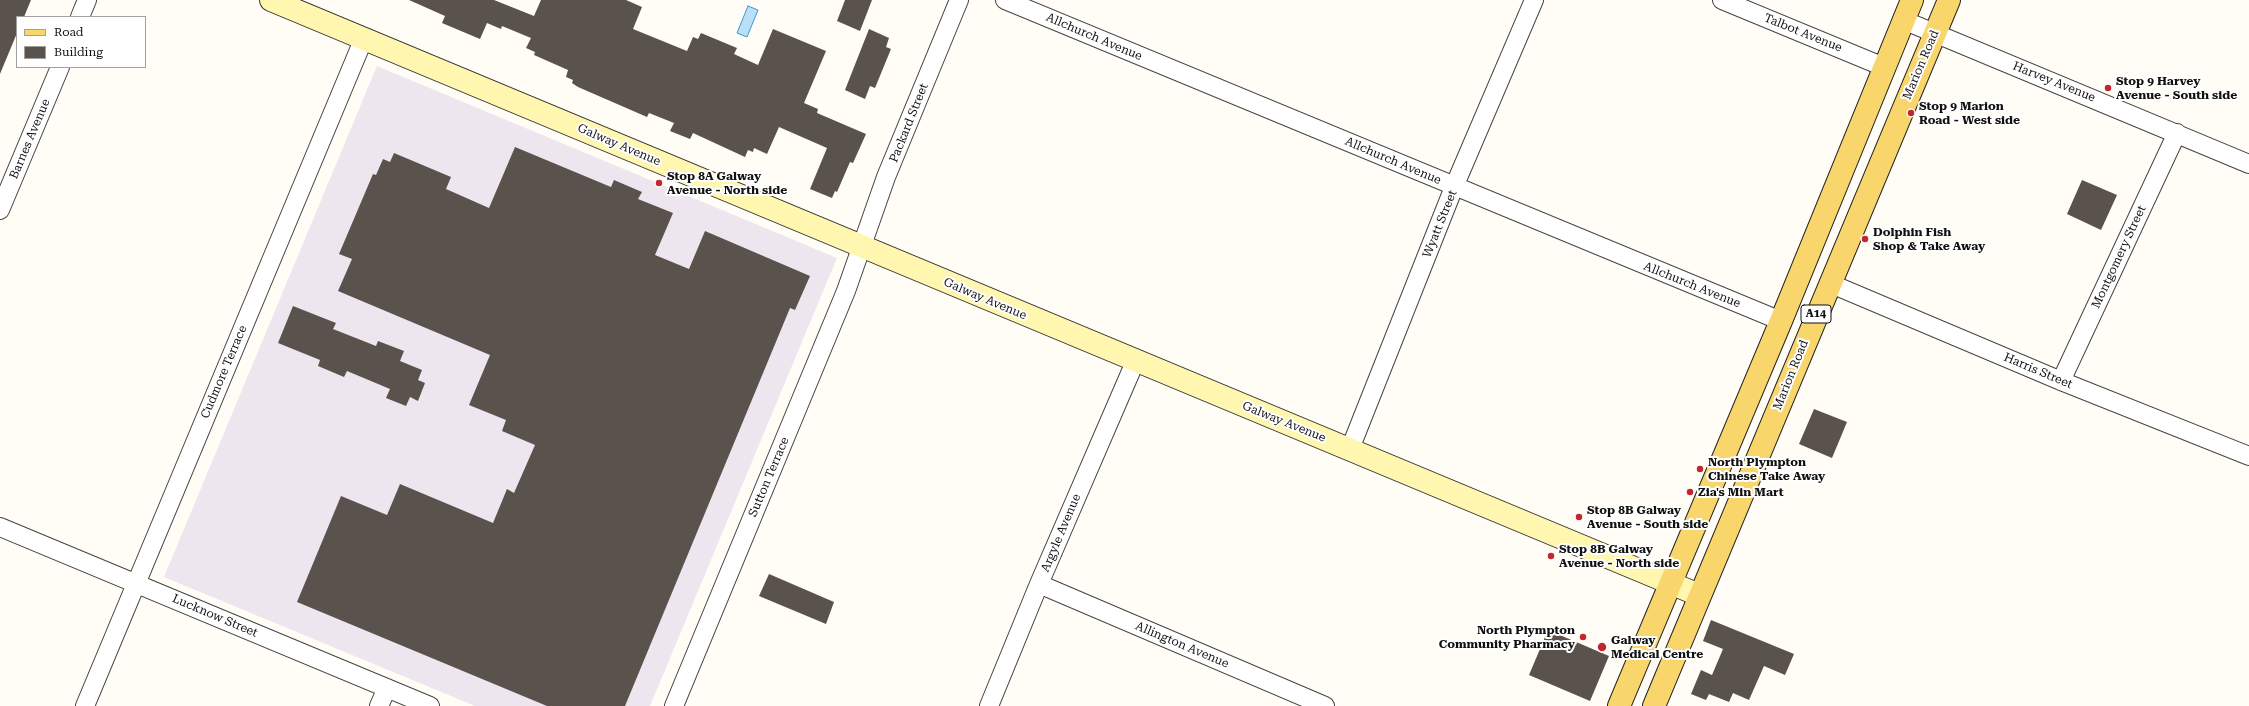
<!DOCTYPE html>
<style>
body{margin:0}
#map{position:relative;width:2249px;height:706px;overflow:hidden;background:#fffdf5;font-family:"Roboto Serif",serif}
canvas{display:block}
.legend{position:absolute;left:16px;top:16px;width:130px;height:52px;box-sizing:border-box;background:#fff;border:1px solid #a0a0a0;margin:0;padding:5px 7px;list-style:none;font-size:12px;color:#111}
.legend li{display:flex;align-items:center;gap:8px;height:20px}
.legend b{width:20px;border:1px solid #a0a0a0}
</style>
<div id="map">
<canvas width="2249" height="706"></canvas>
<ul class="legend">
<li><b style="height:5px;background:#f9d66b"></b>Road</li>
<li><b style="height:11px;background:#5a524d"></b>Building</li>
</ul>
</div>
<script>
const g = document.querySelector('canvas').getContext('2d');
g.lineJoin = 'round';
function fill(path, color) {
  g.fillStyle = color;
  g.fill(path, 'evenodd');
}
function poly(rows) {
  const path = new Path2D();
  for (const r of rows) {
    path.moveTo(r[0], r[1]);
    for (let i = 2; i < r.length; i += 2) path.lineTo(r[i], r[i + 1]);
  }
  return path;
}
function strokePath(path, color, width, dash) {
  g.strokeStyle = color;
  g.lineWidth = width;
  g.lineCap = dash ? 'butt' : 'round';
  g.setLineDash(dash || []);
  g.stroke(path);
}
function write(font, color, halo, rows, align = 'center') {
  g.font = font + ' "Roboto Serif",serif';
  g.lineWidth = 4;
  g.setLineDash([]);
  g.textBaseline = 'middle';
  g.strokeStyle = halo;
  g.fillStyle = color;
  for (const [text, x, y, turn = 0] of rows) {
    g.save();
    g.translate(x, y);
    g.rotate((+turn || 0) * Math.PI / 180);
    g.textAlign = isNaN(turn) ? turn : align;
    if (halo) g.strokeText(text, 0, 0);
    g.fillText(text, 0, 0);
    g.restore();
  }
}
const industrial = poly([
 [377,66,837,258,650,706,475,706,164,577]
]);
const water = poly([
 [748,6,758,10,747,37,737,33,748,6]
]);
const building = poly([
 [0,0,31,0,24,17,17,17,17,33,0,74],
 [409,0,494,0,534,16,541,0,626,0,642,7,633,29,687,51,693,37,698,39,701,33,737,48,734,54,758,65,773,29,826,51,804,103,818,109,817,113,866,134,853,163,850,162,837,192,835,191,832,198,810,189,827,148,779,127,767,154,754,148,753,152,748,150,745,157,693,133,690,139,670,131,674,123,649,113,647,117,578,87,572,83,573,80,566,77,568,70,534,55,535,52,526,48,531,38,502,26,501,29,487,23,480,39,442,23,445,16],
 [845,0,872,0,860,31,837,21],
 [869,29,889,38,886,47,891,49,875,88,870,86,865,99,845,90],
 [515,147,611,187,614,180,642,192,638,199,673,213,655,255,689,269,705,231,810,276,795,310,790,308,625,706,547,706,297,602,341,496,387,515,400,484,493,523,507,489,514,493,535,445,502,431,506,420,469,405,490,355,338,291,352,259,339,254,373,174,376,175,383,159,390,162,394,153,451,177,446,189,489,208],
 [2082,180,2117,195,2101,230,2067,214],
 [293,306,336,323,333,329,376,346,378,341,404,351,400,361,422,370,418,380,425,383,418,401,410,397,406,406,386,398,390,389,347,371,344,377,318,366,320,360,278,343],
 [1814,409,1847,422,1832,458,1799,444],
 [769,574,834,602,826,624,759,596],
 [1711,620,1794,654,1785,675,1764,666,1749,700,1733,693,1729,702,1709,694,1706,700,1691,694,1701,670,1712,675,1723,649,1703,641],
 [1548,630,1609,656,1590,701,1529,675]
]);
const street = poly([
 [1005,0,1781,321],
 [1722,0,1884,67],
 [80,17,87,0],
 [1903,20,2249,164],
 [0,210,60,67],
 [1829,283,2061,381,2249,456],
 [2061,381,2177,133],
 [1350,449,1454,187,1534,0],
 [0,527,430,706],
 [1039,584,1325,706],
 [85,706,364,38],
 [379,706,387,688],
 [674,706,846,291,886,177,959,0],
 [989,706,1039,584,1135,362]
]);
const secondary = poly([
 [271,0,1699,595]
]);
const primary = poly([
 [1619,706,1781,321,1912,0],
 [1654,706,1949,0]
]);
const markers = [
 [2108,88,4,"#c4262e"],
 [1911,113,4,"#c4262e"],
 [659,183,4,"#c4262e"],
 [1865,239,4,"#c4262e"],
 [1700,469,4,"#c4262e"],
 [1690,492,4,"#c4262e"],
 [1579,517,4,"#c4262e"],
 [1551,556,4,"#c4262e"],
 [1583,637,4,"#c4262e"],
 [1602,647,5,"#c4262e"]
];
const shields = [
 [1816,314,30]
];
const shieldNames = [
 ["A14",1816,314]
];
const streetNames = [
 ["Talbot Avenue",1803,33,22],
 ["Allchurch Avenue",1094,37,23],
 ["Marion Road",1921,65,-67],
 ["Harvey Avenue",2054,82,22],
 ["Packard Street",909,123,-68],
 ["Barnes Avenue",30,139,-67],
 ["Galway Avenue",619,145,23],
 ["Allchurch Avenue",1393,161,23],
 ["Wyatt Street",1440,224,-68],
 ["Montgomery Street",2119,257,-65],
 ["Allchurch Avenue",1692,285,22],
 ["Galway Avenue",985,299,23],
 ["Harris Street",2038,371,23],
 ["Cudmore Terrace",224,372,-67],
 ["Marion Road",1791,375,-68],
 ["Galway Avenue",1284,422,22],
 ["Sutton Terrace",769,477,-67],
 ["Argyle Avenue",1061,533,-67],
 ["Lucknow Street",215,616,23],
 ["Allington Avenue",1182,645,23]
];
const poiNames = [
 ["Stop 9 Harvey",2116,81],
 ["Avenue - South side",2116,95],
 ["Stop 9 Marion",1919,106],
 ["Road - West side",1919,120],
 ["Stop 8A Galway",667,176],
 ["Avenue - North side",667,190],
 ["Dolphin Fish",1873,232],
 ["Shop & Take Away",1873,246],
 ["North Plympton",1708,462],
 ["Chinese Take Away",1708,476],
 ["Zia's Min Mart",1698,492],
 ["Stop 8B Galway",1587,510],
 ["Avenue - South side",1587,524],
 ["Stop 8B Galway",1559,549],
 ["Avenue - North side",1559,563],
 ["North Plympton",1575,630,"right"],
 ["Community Pharmacy",1575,644,"right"],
 ["Galway",1611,640],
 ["Medical Centre",1611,654]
];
fill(industrial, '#eee6ef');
fill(water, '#b9e0f7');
strokePath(water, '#3f96cf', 1);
fill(building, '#5a524d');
strokePath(street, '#444', 20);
strokePath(secondary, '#333', 24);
strokePath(primary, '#222', 24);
strokePath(street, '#fff', 18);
strokePath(secondary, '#fff6b0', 22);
strokePath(primary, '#f9d66b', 22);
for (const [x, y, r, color] of markers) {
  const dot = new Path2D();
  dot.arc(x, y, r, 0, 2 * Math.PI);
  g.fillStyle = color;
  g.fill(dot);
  strokePath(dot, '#fff', 1.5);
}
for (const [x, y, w] of shields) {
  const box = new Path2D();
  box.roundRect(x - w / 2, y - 9, w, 18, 3);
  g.fillStyle = '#fff';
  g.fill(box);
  strokePath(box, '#111', 1);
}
write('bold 11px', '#111', null, shieldNames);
write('12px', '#111', '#fff', streetNames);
write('bold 12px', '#111', '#fff', poiNames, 'left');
</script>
